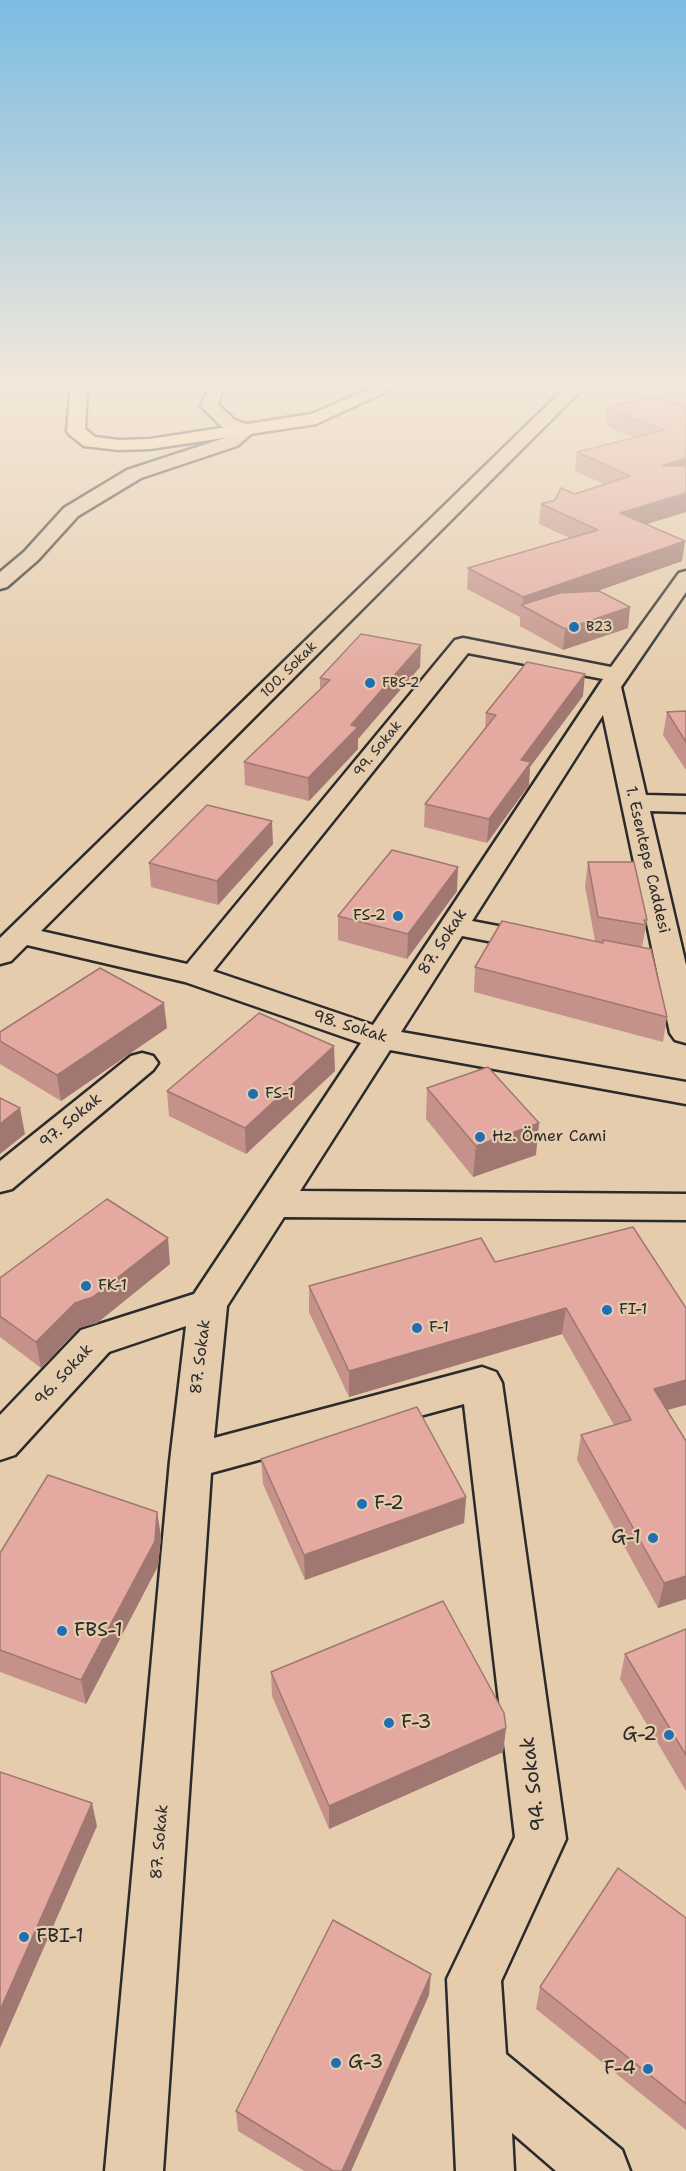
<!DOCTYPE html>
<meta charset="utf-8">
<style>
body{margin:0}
canvas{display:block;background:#e5ccad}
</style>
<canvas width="686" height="2171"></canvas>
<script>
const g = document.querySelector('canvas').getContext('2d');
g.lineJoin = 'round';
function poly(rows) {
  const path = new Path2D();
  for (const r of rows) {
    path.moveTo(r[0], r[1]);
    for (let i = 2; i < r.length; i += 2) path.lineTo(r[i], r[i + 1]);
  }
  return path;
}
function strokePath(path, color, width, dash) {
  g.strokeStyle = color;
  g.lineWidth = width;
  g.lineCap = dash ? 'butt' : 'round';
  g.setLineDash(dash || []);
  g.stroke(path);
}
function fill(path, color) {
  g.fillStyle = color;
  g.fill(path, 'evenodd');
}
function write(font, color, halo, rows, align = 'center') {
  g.font = font + ' "Shantell Sans",sans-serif';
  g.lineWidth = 4.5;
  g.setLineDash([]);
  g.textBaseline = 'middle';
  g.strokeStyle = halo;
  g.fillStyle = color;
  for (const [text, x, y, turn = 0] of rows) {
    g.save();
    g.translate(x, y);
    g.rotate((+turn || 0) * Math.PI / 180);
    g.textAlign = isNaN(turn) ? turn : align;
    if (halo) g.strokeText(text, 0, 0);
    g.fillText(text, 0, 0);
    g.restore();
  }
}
const minor = poly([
 [210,384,228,384,222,391,218,405,235,420,251,426,254,430,251,434,237,446,141,478,78,516,38,560,7,587,0,589,0,572,24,552,64,508,127,470,225,438,233,431,223,428,201,406,210,384],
 [569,384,587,384,41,931,187,964,455,640,463,638,611,667,679,573,686,571,686,592,621,687,646,795,686,796,686,812,650,811,686,965,686,1043,675,1040,670,1033,603,715,472,921,550,936,555,942,550,948,540,951,462,936,401,1032,686,1082,686,1104,390,1050,300,1191,686,1194,686,1220,284,1217,227,1306,214,1438,482,1367,496,1372,502,1383,566,1839,501,1981,506,2054,622,2150,630,2171,556,2171,512,2133,514,2171,456,2171,447,1979,515,1837,464,1404,211,1473,163,2171,105,2171,170,1461,186,1326,109,1352,15,1455,0,1460,0,1415,81,1330,194,1294,361,1043,185,982,27,945,11,961,0,964,0,938,569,384],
 [468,653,603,679,373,1025,213,971,468,653],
 [142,1053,153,1056,158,1063,153,1070,12,1189,0,1192,0,1161,131,1056,142,1053]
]);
const major = poly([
 [71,384,87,384,85,429,95,437,119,440,150,439,312,414,380,384,402,384,316,424,150,449,119,450,84,446,70,435,67,431,71,384]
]);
const wall = poly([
 [686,407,686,512,646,524,682,561,597,591,630,607,628,628,563,650,520,626,520,617,467,589,468,568,570,538,539,524,541,504,604,484,575,471,577,452,635,438,606,426,607,408],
 [420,667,358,739,358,749,309,801,245,785,244,762,320,690,320,678],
 [583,696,530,767,529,785,487,843,424,827,425,804,485,729,486,713],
 [686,711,686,770,663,735,667,712],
 [273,844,218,905,151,887,149,863],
 [588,862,647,920,642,947,667,1017,663,1042,474,992,475,967,595,941,585,886],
 [457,891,407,959,338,940,338,916],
 [167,1028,61,1101,0,1064,0,1032],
 [335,1071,246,1154,169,1116,167,1091],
 [427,1088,536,1155,473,1177,426,1119],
 [633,1227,667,1410,686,1599,658,1608,577,1460,581,1435,614,1425,562,1334,349,1397,309,1312,309,1286,495,1262],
 [170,1264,97,1323,79,1328,41,1368,0,1337,0,1278],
 [261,1459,466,1497,464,1523,305,1580,263,1484],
 [157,1512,161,1537,158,1566,86,1704,0,1672,0,1553],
 [686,1629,686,1791,620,1679,625,1654],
 [271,1672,506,1728,503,1752,329,1829,272,1696],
 [686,1918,686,2130,536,2009,540,1987],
 [429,1995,351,2171,304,2171,238,2131,236,2111]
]);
const shadedWall = poly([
 [686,458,686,476,662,466],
 [686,493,686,512,618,533,620,513],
 [685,541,682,561,536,613,523,606,523,597],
 [630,607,628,628,563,650,565,629],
 [421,645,420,667,358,739,358,749,309,801,308,778,351,725],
 [585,674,583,696,530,767,529,785,487,843,489,819,521,760],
 [272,821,273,844,218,905,217,881],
 [458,867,457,891,407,959,408,934],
 [164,1003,167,1028,61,1101,57,1075],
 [334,1046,335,1071,246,1154,245,1128],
 [20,1108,25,1134,0,1154,0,1124],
 [539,1123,536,1155,473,1177,476,1146],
 [168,1238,170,1264,97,1323,79,1328,41,1368,36,1342,75,1303],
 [566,1308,562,1334,349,1397,349,1371],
 [686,1380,686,1405,649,1415,654,1389],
 [466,1497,464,1523,305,1580,304,1555],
 [157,1512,161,1537,158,1566,86,1704,81,1680],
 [686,1576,686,1599,658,1608,664,1583],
 [506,1728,503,1752,329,1829,329,1806],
 [92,1803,97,1826,0,2048,0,2010],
 [431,1974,429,1995,351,2171,342,2171]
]);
const building = poly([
 [653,396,686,407,686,458,662,466,686,466,686,493,620,513,685,541,523,597,468,568,598,530,541,504,555,500,561,488,575,494,630,476,577,452,665,430,607,408,653,396],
 [599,591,630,607,565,629,521,605,560,593,599,591],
 [361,634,421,645,351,725,358,727,308,778,244,762,330,680,320,678,361,634],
 [527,662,585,674,521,760,531,762,489,819,425,804,496,715,486,713,527,662],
 [686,711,686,742,667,712,686,711],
 [207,805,272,821,217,881,149,863,207,805],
 [392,850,458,867,408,934,338,916,392,850],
 [588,862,634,862,647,920,644,920,646,925,598,917,588,862],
 [502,921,603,943,603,940,651,949,667,1017,475,967,502,921],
 [100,968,164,1003,57,1075,0,1041,0,1032,100,968],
 [259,1013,334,1046,245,1128,167,1091,259,1013],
 [488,1067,539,1123,476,1146,427,1088,488,1067],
 [0,1098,20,1108,0,1124,0,1098],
 [107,1199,168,1238,93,1297,75,1303,36,1342,0,1316,0,1278,107,1199],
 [633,1227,686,1308,686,1380,654,1389,686,1441,686,1576,664,1583,581,1435,631,1420,566,1308,349,1371,309,1286,481,1238,495,1262,633,1227],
 [417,1407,466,1497,304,1555,261,1459,417,1407],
 [48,1475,157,1512,155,1541,81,1680,0,1650,0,1553,48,1475],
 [443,1601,504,1713,506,1728,329,1806,271,1672,443,1601],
 [686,1629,686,1755,625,1654,686,1629],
 [0,1772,92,1803,0,2010,0,1772],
 [618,1868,686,1918,686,2104,540,1987,618,1868],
 [333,1920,431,1974,342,2171,333,2171,236,2111,333,1920]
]);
const markers = [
 [574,627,6,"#1f6fb2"],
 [370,683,6,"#1f6fb2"],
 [398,916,6,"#1f6fb2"],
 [253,1094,6,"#1f6fb2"],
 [480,1137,6,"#1f6fb2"],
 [86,1286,6,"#1f6fb2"],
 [607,1310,6,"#1f6fb2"],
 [417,1328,6,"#1f6fb2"],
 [362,1504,6,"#1f6fb2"],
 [653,1538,6,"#1f6fb2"],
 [62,1631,6,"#1f6fb2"],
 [389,1723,6,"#1f6fb2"],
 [669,1735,6,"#1f6fb2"],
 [24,1937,6,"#1f6fb2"],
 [336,2063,6,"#1f6fb2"],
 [648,2069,6,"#1f6fb2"]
];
const farPoinames = [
 ["B23",586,627],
 ["FBS-2",382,683]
];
const farStreetnames = [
 ["100. Sokak",289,670,-45],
 ["99. Sokak",378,749,-51]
];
const streetNames = [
 ["1. Esentepe Caddesi",647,860,77],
 ["87. Sokak",443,942,-57],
 ["98. Sokak",350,1027,17],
 ["97. Sokak",71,1121,-40],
 ["87. Sokak",201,1357,-83],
 ["96. Sokak",64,1375,-47],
 ["87. Sokak",160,1842,-85]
];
const poiNames = [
 ["FS-2",386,916,"right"],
 ["FS-1",265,1094],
 ["Hz. Ömer Cami",492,1137],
 ["FK-1",98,1286],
 ["FI-1",619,1310],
 ["F-1",429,1328]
];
const nearPoinames = [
 ["F-2",374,1504],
 ["G-1",641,1538,"right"],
 ["FBS-1",74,1631],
 ["F-3",401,1723],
 ["G-2",657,1735,"right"],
 ["FBI-1",36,1937],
 ["G-3",348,2063],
 ["F-4",636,2069,"right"]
];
const nearStreetnames = [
 ["94. Sokak",534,1784,-97]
];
strokePath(minor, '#2b2b2b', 5);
strokePath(major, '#2b2b2b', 5);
fill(minor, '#e5ccad');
fill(major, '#faddab');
fill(wall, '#c4928a');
fill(shadedWall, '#a07771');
fill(building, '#e4aaa1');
strokePath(building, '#a07771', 1.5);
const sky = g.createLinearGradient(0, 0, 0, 688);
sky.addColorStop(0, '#7cbce2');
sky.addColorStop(0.56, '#f3e8da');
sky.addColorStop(1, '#f3e8da00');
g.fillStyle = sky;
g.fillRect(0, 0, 686, 688);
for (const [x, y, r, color] of markers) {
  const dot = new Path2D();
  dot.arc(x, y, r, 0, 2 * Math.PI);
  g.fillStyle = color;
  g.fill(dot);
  strokePath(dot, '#e5ccad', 2);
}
write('14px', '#2b2b2b', '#e5ccad', farPoinames, 'left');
write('14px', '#2b2b2b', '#e5ccad', farStreetnames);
write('16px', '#2b2b2b', '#e5ccad', streetNames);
write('16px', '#2b2b2b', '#e5ccad', poiNames, 'left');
write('20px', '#2b2b2b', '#e5ccad', nearPoinames, 'left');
write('20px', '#2b2b2b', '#e5ccad', nearStreetnames);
</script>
